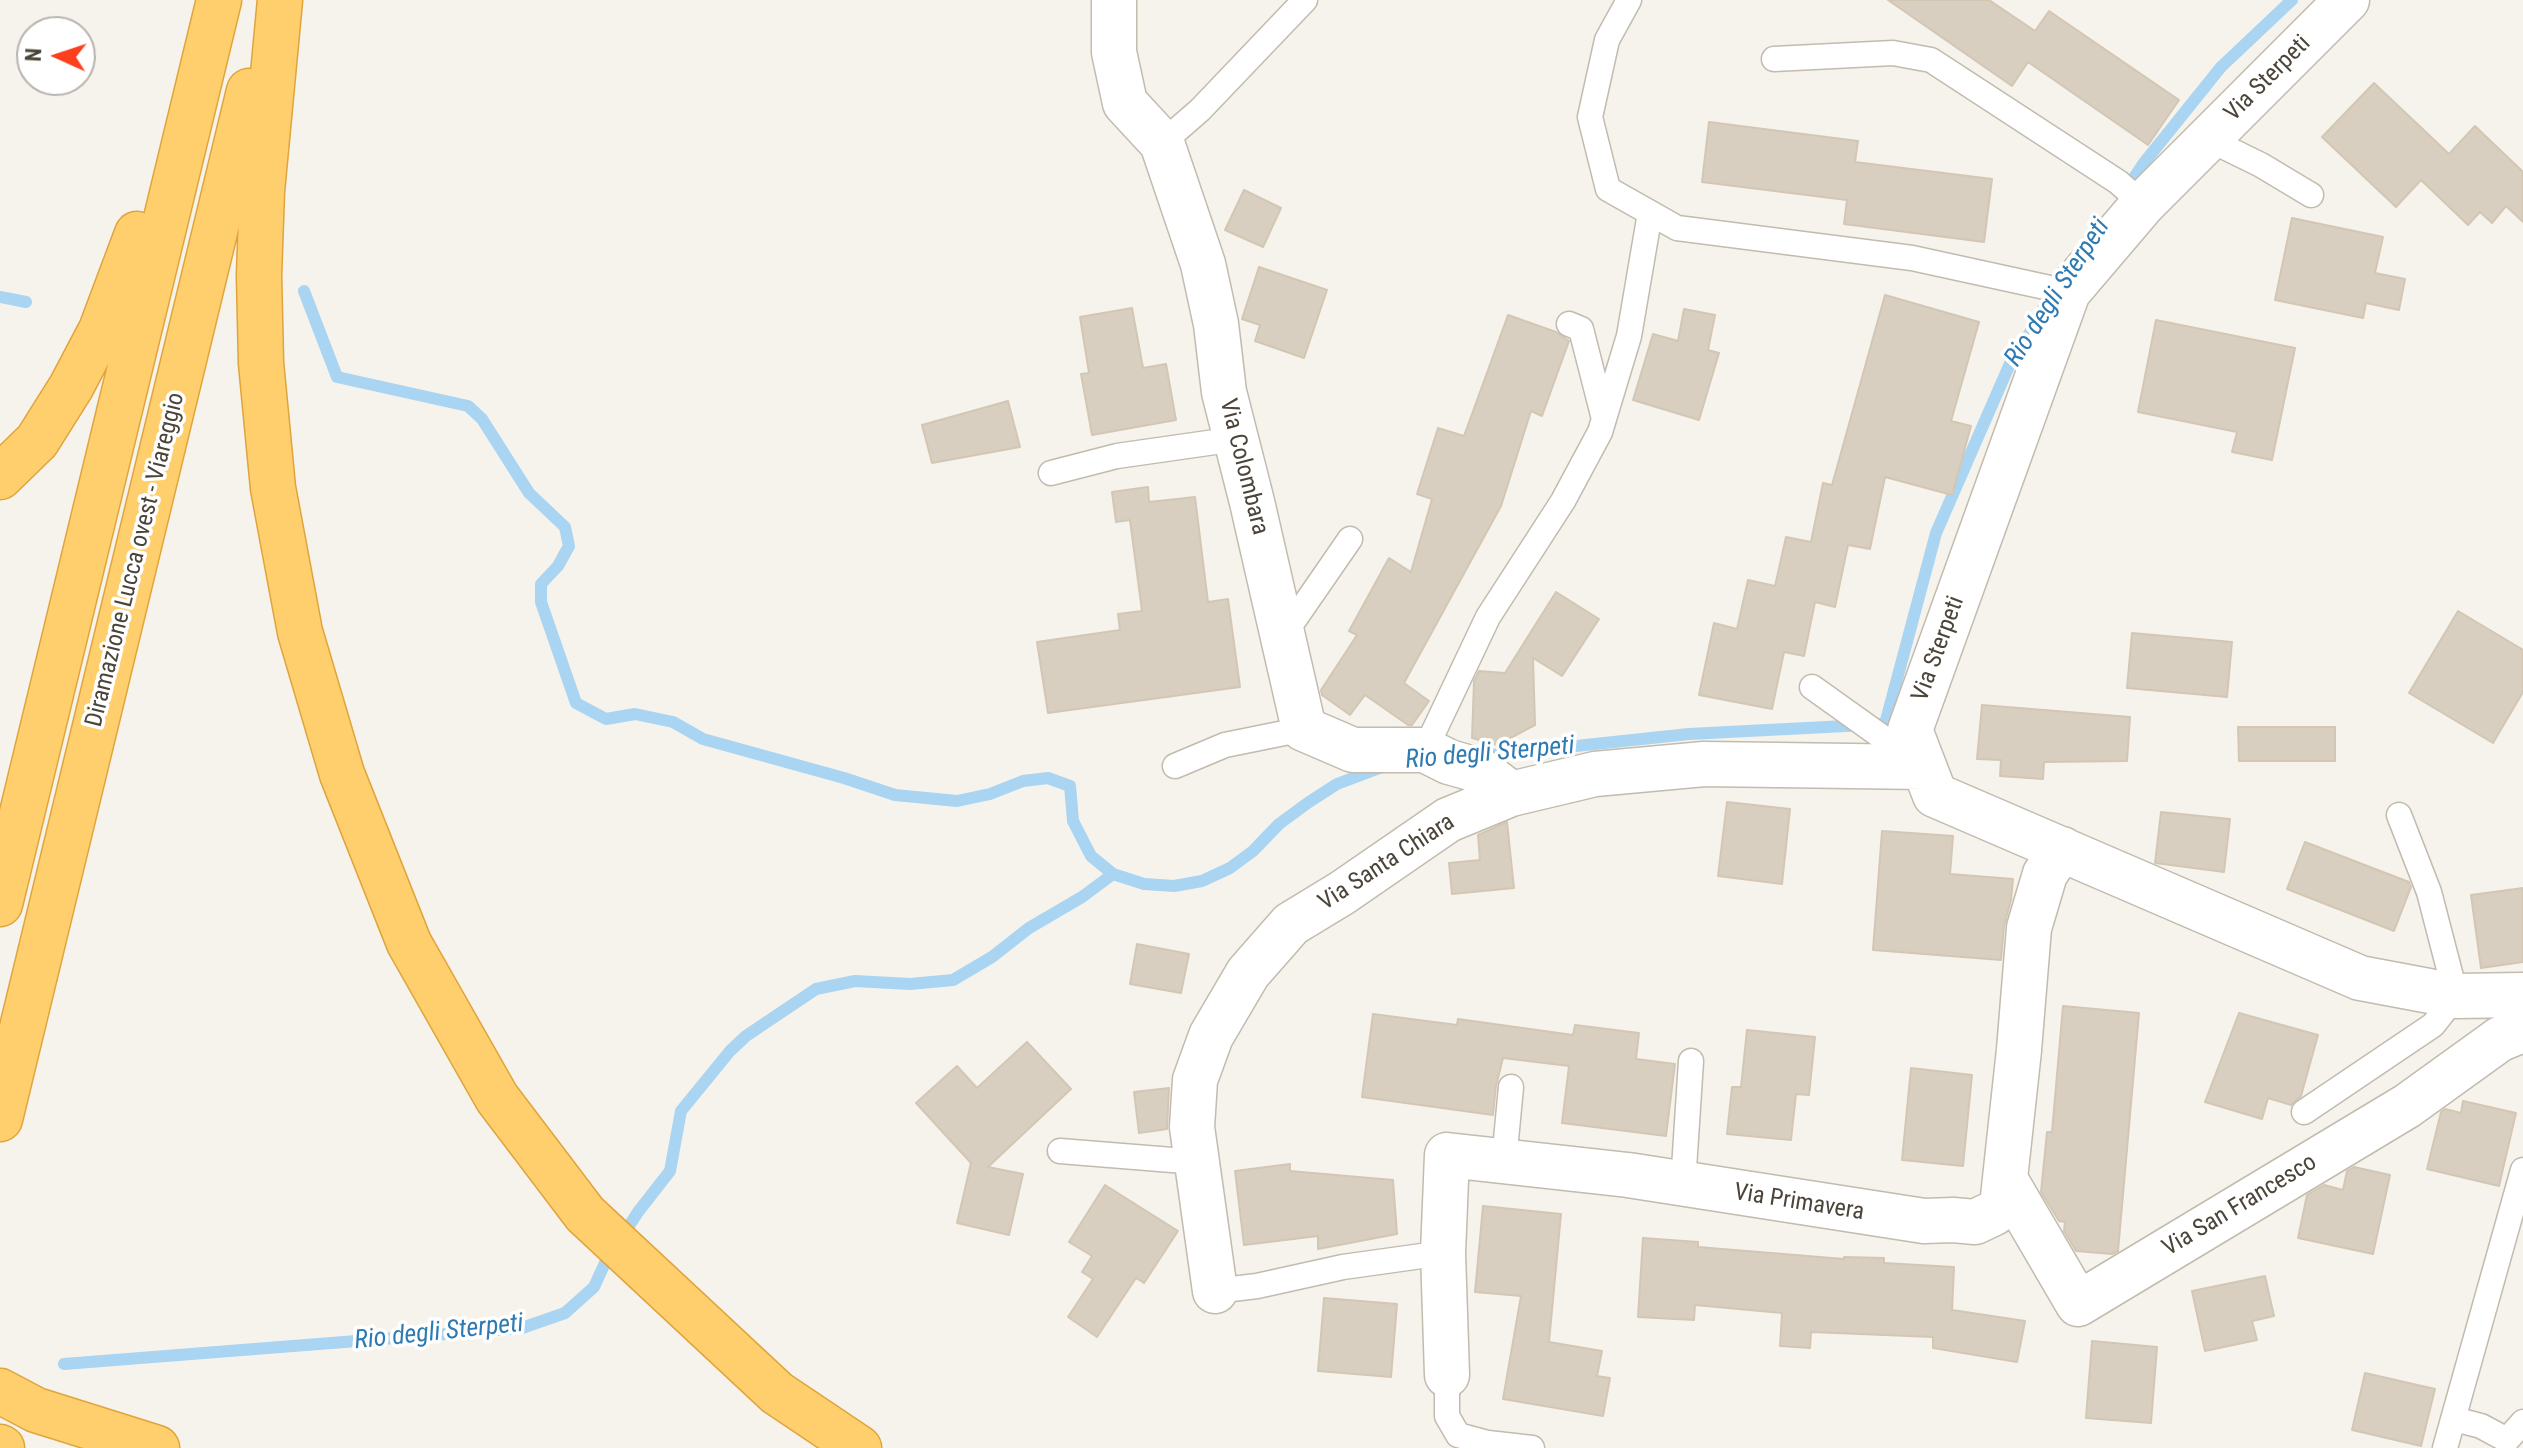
<!DOCTYPE html>
<style>
body{margin:0}
#map{position:relative;width:2523px;height:1448px;overflow:hidden;background:#f6f3ec;font-family:"Roboto Condensed",sans-serif}
canvas{display:block}
.north{position:absolute;left:16px;top:16px;width:80px;height:80px;box-sizing:border-box;background:#fff;border:2px solid #b7b4b0;border-radius:50%;rotate:273deg;font-size:22px;font-weight:700;line-height:32px;text-align:center;color:#4b4439}
.north::after{content:'';display:block;margin:auto;width:28px;height:36px;background:#fc3f1d;clip-path:polygon(50% 0,100% 100%,50% 72%,0 100%)}
</style>
<div id="map">
<canvas width="2523" height="1448"></canvas>
<div class="north">N</div>
</div>
<script>
const g = document.querySelector('canvas').getContext('2d');
g.lineJoin = 'round';
function poly(rows) {
  const path = new Path2D();
  for (const r of rows) {
    path.moveTo(r[0], r[1]);
    for (let i = 2; i < r.length; i += 2) path.lineTo(r[i], r[i + 1]);
  }
  return path;
}
function strokePath(path, color, width, dash) {
  g.strokeStyle = color;
  g.lineWidth = width;
  g.lineCap = dash ? 'butt' : 'round';
  g.setLineDash(dash || []);
  g.stroke(path);
}
function fill(path, color) {
  g.fillStyle = color;
  g.fill(path, 'evenodd');
}
function write(font, color, halo, rows, align = 'center') {
  g.font = font + ' "Roboto Condensed",sans-serif';
  g.lineWidth = 7;
  g.setLineDash([]);
  g.textBaseline = 'middle';
  g.strokeStyle = halo;
  g.fillStyle = color;
  for (const [text, x, y, turn = 0] of rows) {
    g.save();
    g.translate(x, y);
    g.rotate((+turn || 0) * Math.PI / 180);
    g.textAlign = isNaN(turn) ? turn : align;
    if (halo) g.strokeText(text, 0, 0);
    g.fillText(text, 0, 0);
    g.restore();
  }
}
const stream = poly([
 [2124,193,2143,164,2221,67,2292,0],
 [304,291,337,377,468,406,482,419,529,493,565,527,569,546,558,566,541,584,541,602,576,703,606,719,635,714,673,722,703,739,844,778,895,795,957,801,990,794,1023,781,1048,778,1070,786,1073,821,1091,856,1113,874,1144,884,1174,886,1202,881,1230,868,1253,851,1279,824,1309,802,1337,784,1385,766],
 [0,297,26,302],
 [1482,756,1689,734,1885,724,1936,533,2012,359,2040,318],
 [64,1364,522,1328,565,1313,594,1287,605,1263,638,1212,670,1171,681,1111,730,1051,746,1036,816,989,855,981,910,984,953,980,992,957,1029,928,1082,897,1113,874]
]);
const building = poly([
 [1888,0,1989,0,2035,31,2049,11,2179,100,2148,145,2028,62,2012,86,1888,0],
 [2374,83,2449,154,2475,126,2523,172,2523,222,2506,206,2492,223,2480,212,2468,225,2421,180,2396,207,2322,137,2374,83],
 [1709,122,1858,141,1855,162,1992,179,1984,242,1844,224,1847,200,1702,182,1709,122],
 [1244,190,1281,208,1263,247,1225,230,1244,190],
 [2292,218,2383,237,2375,273,2405,279,2399,310,2366,303,2363,318,2275,300,2292,218],
 [1259,267,1327,290,1304,358,1255,341,1260,325,1242,319,1259,267],
 [1885,295,1979,322,1951,421,1971,426,1952,495,1885,477,1870,549,1848,545,1835,607,1815,602,1804,656,1784,652,1772,709,1699,695,1714,623,1737,629,1748,580,1775,586,1786,537,1811,542,1823,483,1832,485,1885,295],
 [1132,308,1143,368,1166,364,1176,420,1092,435,1081,374,1089,373,1080,317,1132,308],
 [1684,309,1715,315,1708,350,1719,353,1699,420,1633,400,1653,334,1678,341,1684,309],
 [1508,315,1556,332,1569,341,1542,416,1531,411,1501,506,1404,683,1429,701,1412,725,1408,725,1365,695,1350,715,1322,695,1321,690,1357,635,1349,631,1389,558,1411,572,1432,499,1417,494,1438,428,1464,436,1508,315],
 [2156,320,2295,348,2272,460,2232,452,2237,432,2138,412,2156,320],
 [1008,401,1020,447,932,463,922,425,1008,401],
 [1148,487,1149,502,1195,497,1208,602,1228,599,1240,687,1048,713,1037,642,1120,630,1118,614,1142,611,1130,520,1116,522,1112,492,1148,487],
 [1556,592,1599,619,1562,676,1533,658,1535,725,1497,745,1472,738,1474,681,1479,671,1505,673,1556,592],
 [2458,611,2523,650,2523,692,2493,743,2409,693,2458,611],
 [2132,633,2232,642,2227,697,2127,688,2132,633],
 [1982,705,2130,717,2127,761,2044,762,2043,779,2000,776,2001,760,1977,759,1982,705],
 [2238,727,2335,727,2335,761,2239,761,2238,727],
 [1727,802,1790,809,1782,884,1718,876,1727,802],
 [2161,812,2230,819,2224,872,2155,863,2161,812],
 [1507,822,1514,888,1452,894,1449,863,1480,860,1478,835,1507,822],
 [1882,831,1953,836,1950,874,2013,879,2011,900,2004,926,2001,960,1873,950,1882,831],
 [2305,842,2409,882,2411,887,2394,931,2287,889,2305,842],
 [2523,888,2523,962,2481,968,2471,895,2523,888],
 [1137,944,1189,954,1181,993,1130,984,1137,944],
 [2063,1006,2139,1013,2118,1251,2112,1254,2076,1251,2064,1231,2065,1222,2059,1221,2041,1192,2047,1132,2052,1132,2063,1006],
 [2239,1013,2318,1035,2301,1096,2291,1105,2268,1098,2262,1119,2205,1102,2239,1013],
 [1373,1014,1457,1025,1458,1019,1573,1035,1575,1025,1639,1033,1636,1059,1675,1064,1666,1136,1562,1123,1569,1066,1503,1058,1496,1086,1493,1115,1362,1097,1373,1014],
 [1747,1030,1815,1037,1809,1095,1796,1094,1791,1140,1727,1134,1732,1087,1741,1087,1747,1030],
 [1027,1042,1071,1089,988,1167,1023,1174,1009,1235,957,1223,971,1163,916,1103,957,1066,977,1088,1027,1042],
 [1911,1068,1972,1075,1963,1166,1902,1160,1911,1068],
 [1169,1088,1167,1129,1139,1133,1134,1092,1169,1088],
 [2463,1101,2516,1113,2499,1186,2427,1169,2441,1112,2445,1109,2461,1113,2463,1101],
 [1290,1164,1290,1171,1393,1180,1397,1234,1318,1249,1318,1236,1244,1245,1235,1171,1290,1164],
 [2354,1167,2390,1175,2373,1254,2298,1238,2307,1195,2324,1185,2343,1190,2347,1171,2354,1167],
 [1105,1185,1178,1231,1144,1283,1136,1278,1097,1337,1068,1317,1093,1279,1082,1272,1092,1256,1069,1242,1105,1185],
 [1483,1206,1561,1214,1549,1342,1602,1351,1597,1376,1610,1378,1603,1416,1503,1399,1521,1296,1475,1292,1483,1206],
 [1643,1238,1698,1242,1698,1247,1844,1259,1844,1257,1884,1258,1884,1263,1954,1267,1952,1310,2025,1321,2017,1362,1933,1348,1933,1337,1811,1332,1810,1348,1780,1346,1782,1313,1695,1305,1694,1320,1638,1317,1643,1238],
 [2265,1276,2274,1316,2252,1321,2257,1340,2205,1351,2192,1291,2265,1276],
 [1324,1298,1397,1304,1391,1377,1318,1371,1324,1298],
 [2092,1341,2157,1347,2151,1423,2086,1418,2092,1341],
 [2365,1373,2435,1389,2421,1446,2352,1430,2365,1373]
]);
const service = poly([
 [1629,0,1607,40,1590,117,1608,189,1677,228,1912,258,2068,292],
 [1774,59,1893,53,1931,60,2118,182,2143,204],
 [2208,139,2261,165,2311,195],
 [1162,143,1200,110,1305,0],
 [1569,324,1581,329,1604,419],
 [1051,473,1117,456,1236,439],
 [1283,636,1350,539],
 [1812,687,1917,762],
 [1425,750,1488,617,1563,501,1600,432,1629,336,1650,213],
 [1175,766,1225,745,1304,729],
 [2304,1112,2433,1025,2456,996,2429,892,2399,815],
 [1060,1151,1197,1162],
 [1504,1161,1511,1087],
 [1683,1184,1691,1061],
 [1215,1291,1257,1286,1343,1267,1443,1253],
 [1447,1375,1447,1416,1458,1435,1488,1443,1532,1448],
 [2454,1419,2481,1426,2507,1440,2523,1422],
 [2445,1448,2523,1170]
]);
const minor = poly([
 [1114,0,1114,52,1125,103,1162,143,1203,264,1216,324,1224,392,1252,502,1304,729,1353,750,1425,750,1449,762,1481,771,1511,794],
 [2347,0,2143,204,2068,292,1910,730,1935,795,2360,978,2456,996,2523,995],
 [2005,1179,2078,1304,2407,1106,2500,1039,2523,1030],
 [1215,1291,1192,1127,1195,1080,1211,1036,1248,973,1291,924,1342,893,1448,820,1511,794,1595,774,1704,764,1924,767],
 [1447,1375,1443,1253,1447,1155,1628,1175,1924,1221,1953,1220,1975,1222,1994,1213,2002,1206,2019,1050,2029,928,2045,874,2062,849]
]);
const motorway = poly([
 [280,0,262,191,259,275,261,363,273,488,300,632,342,774,409,943,497,1098,585,1214,777,1393,859,1448],
 [0,477,37,441,71,387,101,330,137,234],
 [0,904,219,0],
 [0,1119,249,91],
 [0,1391,36,1410,157,1448],
 [0,1447,2,1448]
]);
const streetNames = [
 ["Via Sterpeti",2268,79,-45],
 ["Via Colombara",1243,467,76],
 ["Diramazione Lucca ovest - Viareggio",136,560,-76],
 ["Via Sterpeti",1939,649,-70],
 ["Via Santa Chiara",1387,863,-33],
 ["Via Primavera",1799,1203,9],
 ["Via San Francesco",2240,1206,-31]
];
const waterNames = [
 ["Rio degli Sterpeti",2058,293,-57],
 ["Rio degli Sterpeti",1490,754,-5],
 ["Rio degli Sterpeti",439,1333,-6]
];
strokePath(stream, '#a9d4f2', 12);
fill(building, '#d8cfc1');
strokePath(building, '#d3c7b4', 2);
strokePath(service, '#c2bbae', 27);
strokePath(minor, '#c2bbae', 47);
strokePath(motorway, '#e0a43c', 47);
strokePath(service, '#fff', 24);
strokePath(minor, '#fff', 44);
strokePath(motorway, '#ffcf6e', 44);
write('24px', '#4b4439', '#fff', streetNames);
write('italic 26px', '#2e7ab2', '#fff', waterNames);
</script>
